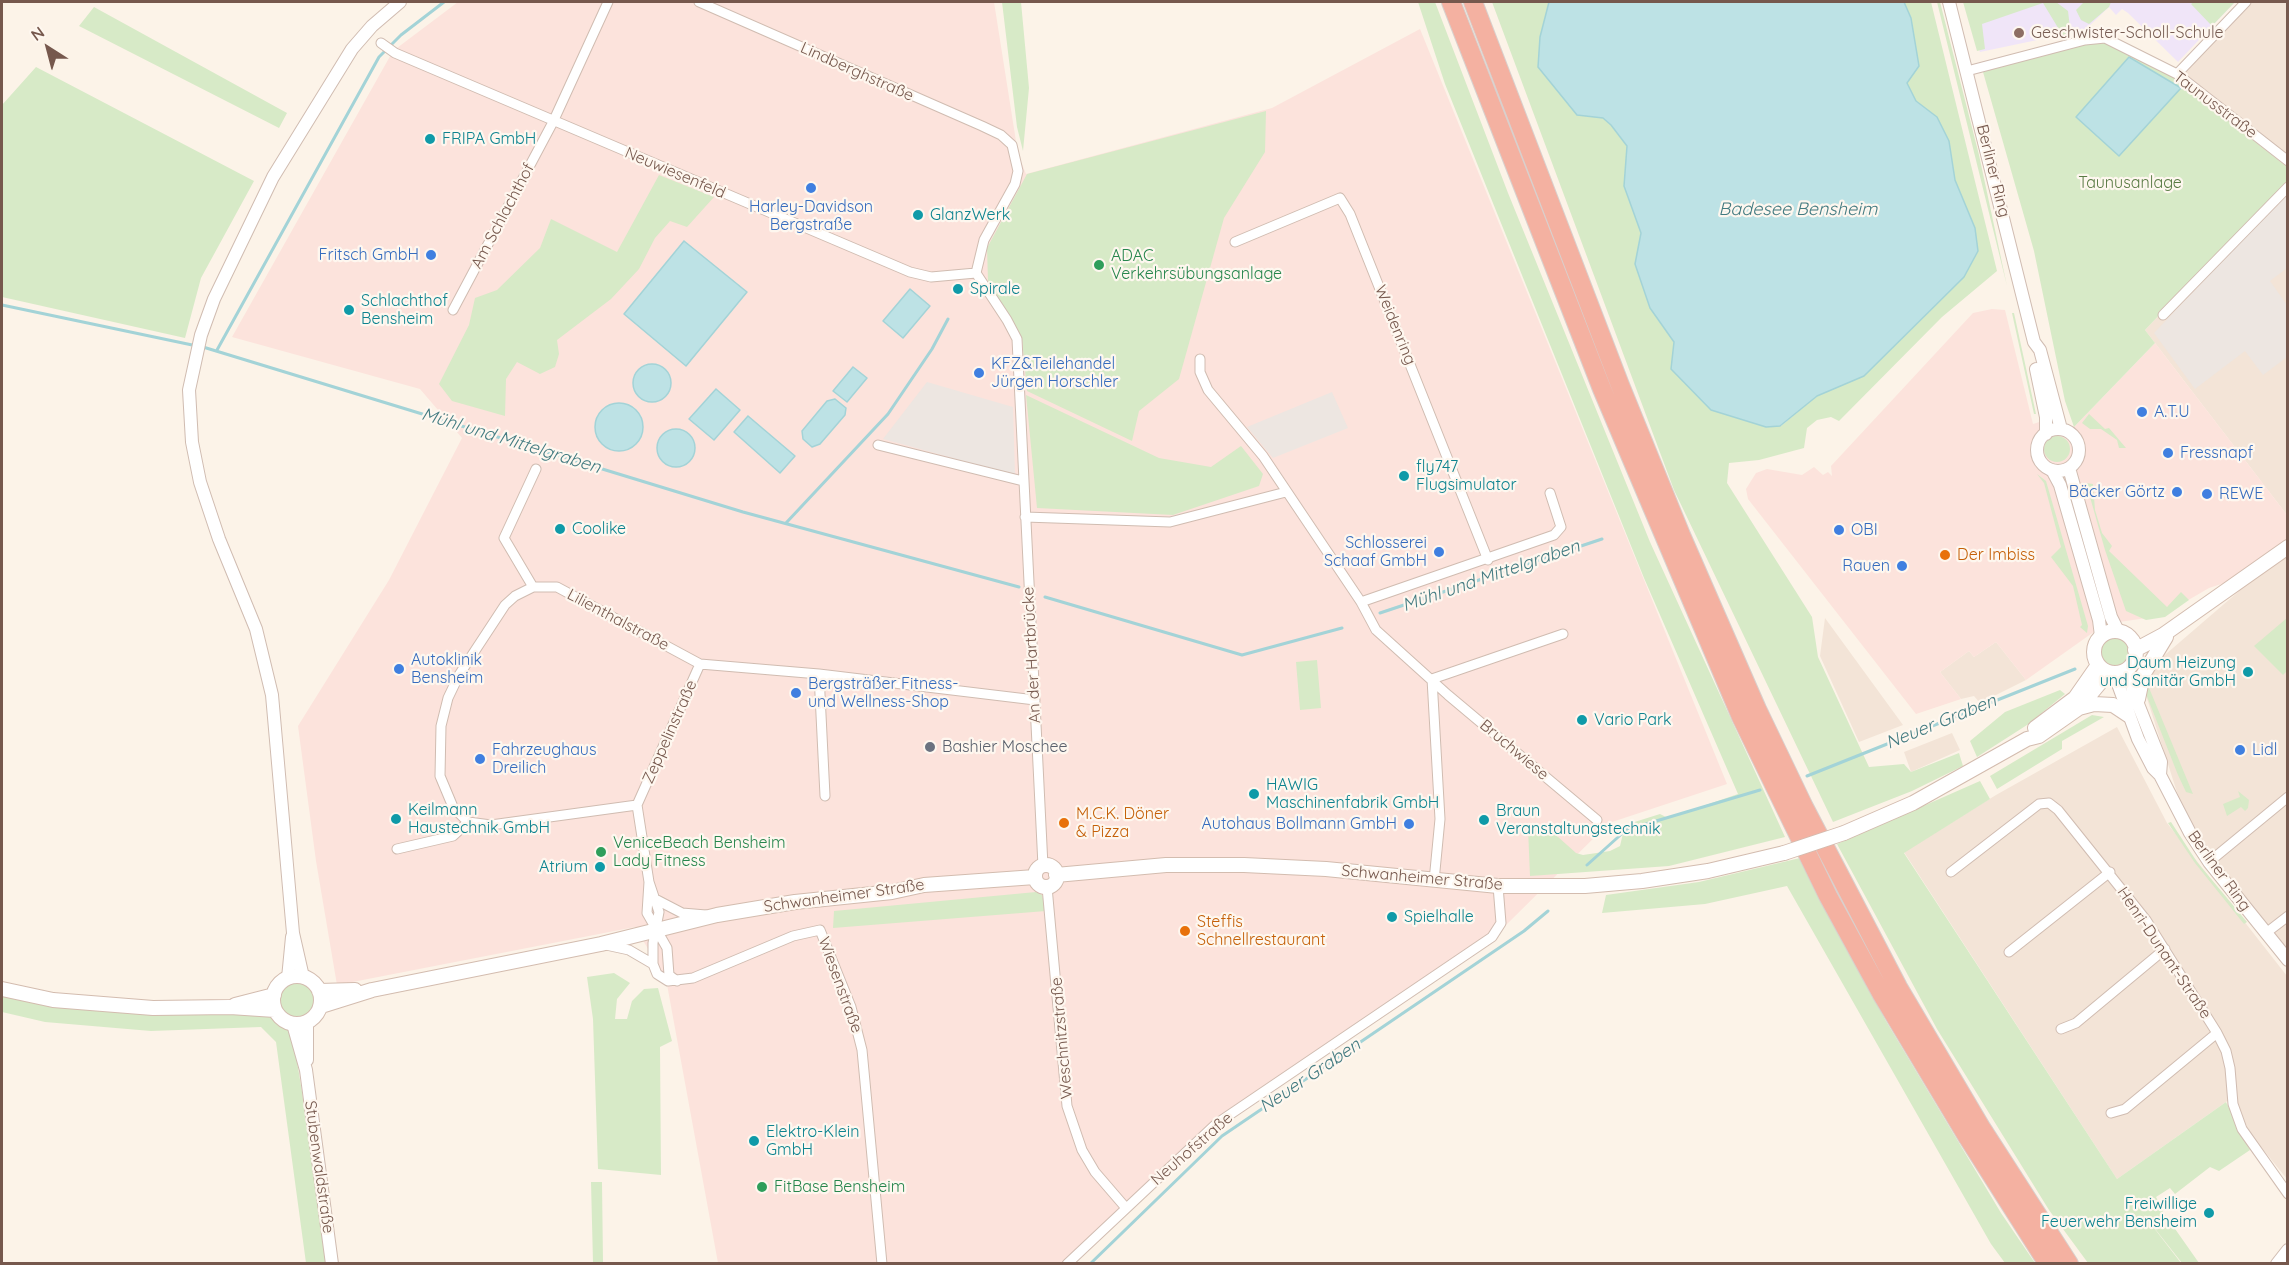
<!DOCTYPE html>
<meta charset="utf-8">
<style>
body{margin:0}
#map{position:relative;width:2289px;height:1265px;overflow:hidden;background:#fcf3e8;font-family:Quicksand,sans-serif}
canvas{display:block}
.frame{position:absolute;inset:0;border:3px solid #76584d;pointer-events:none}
.north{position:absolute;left:18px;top:18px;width:60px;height:60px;-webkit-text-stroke:4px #fef7ef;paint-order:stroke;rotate:324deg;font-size:16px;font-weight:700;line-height:24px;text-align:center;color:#76584d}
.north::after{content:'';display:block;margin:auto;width:21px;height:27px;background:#76584d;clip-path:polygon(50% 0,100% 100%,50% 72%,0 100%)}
</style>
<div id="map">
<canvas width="2289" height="1265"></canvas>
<div class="frame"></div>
<div class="north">N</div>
</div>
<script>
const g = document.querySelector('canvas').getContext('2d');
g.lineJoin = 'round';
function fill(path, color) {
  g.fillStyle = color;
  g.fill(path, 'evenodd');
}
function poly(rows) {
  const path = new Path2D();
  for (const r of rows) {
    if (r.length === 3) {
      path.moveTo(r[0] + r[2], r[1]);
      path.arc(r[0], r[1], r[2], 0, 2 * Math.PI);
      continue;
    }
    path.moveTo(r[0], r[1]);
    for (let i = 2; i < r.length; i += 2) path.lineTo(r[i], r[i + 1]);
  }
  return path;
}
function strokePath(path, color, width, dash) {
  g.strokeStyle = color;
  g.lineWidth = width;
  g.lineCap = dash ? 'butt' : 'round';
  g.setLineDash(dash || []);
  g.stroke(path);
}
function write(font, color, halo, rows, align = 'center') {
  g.font = font + ' Quicksand,sans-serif';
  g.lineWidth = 4.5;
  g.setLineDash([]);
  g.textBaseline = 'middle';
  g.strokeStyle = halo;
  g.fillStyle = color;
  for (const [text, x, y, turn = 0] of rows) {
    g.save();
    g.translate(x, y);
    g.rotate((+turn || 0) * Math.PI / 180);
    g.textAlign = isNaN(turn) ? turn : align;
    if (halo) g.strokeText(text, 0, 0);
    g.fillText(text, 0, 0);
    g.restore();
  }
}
const residential = poly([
 [2240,2,2287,2,2287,167,2172,75],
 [2287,181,2287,515,2145,330],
 [2287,544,2287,952,2201,840,2183,811,2143,686,2159,660,2238,592,2246,576],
 [1825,618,1903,725,1859,742,1820,656],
 [1996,642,2026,680,1980,703,1974,696,1961,699,1940,672,1969,651,1974,657],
 [2117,727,2167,823,2287,976,2287,1179,2257,1142,2233,1105,2233,1097,2117,1179,1904,852,1996,795],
 [1952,733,1960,750,1911,772,1904,752]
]);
const commercial = poly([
 [458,2,994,2,1018,154,1026,174,1272,108,1420,29,1727,784,1609,823,1502,929,1213,1121,1063,1263,718,1263,666,979,635,927,337,985,316,861,298,726,389,580,462,438,420,389,232,337,393,51],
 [1992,309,2005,310,2033,424,2052,418,2074,427,2155,343,2287,515,2287,544,2246,576,2209,588,2161,616,2105,624,2026,680,1996,642,1974,657,1969,651,1940,672,1961,699,1916,714,1748,499,1746,489,1756,473,1767,469,1802,475,1814,467,1823,475,1828,472,1832,476,1831,466,1973,313]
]);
const industrial = poly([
 [2287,194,2287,268,2270,281,2287,305,2287,357,2263,375,2245,351,2195,389,2154,333],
 [927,382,1013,407,1015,475,883,439],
 [1332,392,1348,428,1273,458,1247,427]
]);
const education = poly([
 [1965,2,2235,2,2178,62,2128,13,2122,9,2116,15,2109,7,2085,30,1980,52]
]);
const green = poly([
 [1002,2,1021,2,1029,88,1023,151,1017,127],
 [1418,2,1435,2,1508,193,1650,542,1785,837,1669,866,1530,876,1528,828,1548,828,1576,853,1583,855,1610,851,1620,846,1625,825,1660,814,1668,818,1738,794,1644,578,1445,84],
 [1492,2,1549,2,1540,37,1577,115,1603,118,1611,125,1627,146,1624,186,1641,233,1635,264,1650,308,1674,342,1781,426,1817,396,1864,376,1964,277,1978,251,1975,228,1955,180,1949,141,1937,117,1916,101,1907,83,1911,18,1904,2,1931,2,1997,271,1942,317,1839,421,1831,417,1817,420,1807,428,1804,448,1759,460,1729,463,1727,483,1812,617,1818,657,1869,767,1904,764,1911,772,1959,753,1963,766,1912,791,1833,822,1674,490],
 [1937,2,1940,2,1979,155,2007,286],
 [1963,2,2056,2,2068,11,2071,36,2063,36,2043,3,1982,24,1985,49,1977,51],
 [2084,2,2111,2,2109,7,2089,24,2081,20,2076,10],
 [2194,2,2235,2,2212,26,2191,4],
 [94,7,287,113,279,128,79,26],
 [2105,38,2161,67,2287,167,2287,181,2145,330,2155,343,2074,427,2065,401,2034,251,1983,72,2090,39],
 [36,67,254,181,201,278,185,338,2,297,2,105],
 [1266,111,1265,152,1224,218,1179,379,1139,411,1132,441,1027,391,1022,339,988,281,987,248,1027,174],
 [659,175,714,197,687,227,670,221,655,238,639,269,611,299,557,340,559,354,555,367,540,374,517,362,506,379,505,416,452,401,439,384,469,325,475,298,497,290,540,248,551,219,617,252],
 [2012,313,2014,313,2036,414,2034,414],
 [1026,395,1159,458,1211,467,1241,446,1263,474,1259,486,1173,515,1037,508],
 [2089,414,2105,429,2109,428,2126,448,2119,448,2117,440,2101,429,2090,429,2082,423],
 [2057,449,13],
 [2037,474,2046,481,2088,626,2087,633,2080,627,2082,625,2073,586,2051,557,2061,547,2044,483],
 [2086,483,2093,484,2095,510,2102,533,2112,546,2109,551,2167,607,2181,592,2189,600,2165,617,2146,620,2126,611,2105,550],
 [2287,618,2287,671,2283,675,2254,646],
 [2115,651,15],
 [1317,660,1321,708,1300,710,1296,662],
 [2147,683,2193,794,2186,792,2178,775,2146,694],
 [2060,690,2065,694,2027,725,1977,757,1970,741,2005,712],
 [2092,715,2104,717,2062,741,2062,749,1997,789,1990,776],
 [1980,781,1990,799,1904,853,2117,1179,2226,1102,2250,1150,2219,1171,2210,1167,2175,1194,2170,1188,2156,1197,2160,1204,2159,1206,2199,1263,2182,1263,2137,1206,2181,1263,2088,1263,2049,1210,1937,1029,1837,844],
 [2238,791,2249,800,2248,808,2245,811,2241,807,2227,816,2223,804,2240,797],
 [2171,822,2197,862,2247,922,2244,924,2195,863,2168,823],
 [1800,858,1886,1021,2001,1213,2035,1263,2005,1263,1991,1244,1787,886,1705,904,1602,913,1606,895,1699,882],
 [1036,892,1042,895,1046,911,833,928,834,911],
 [614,973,630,983,617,999,615,1019,627,1019,632,1001,644,989,658,988,672,1041,660,1047,661,1175,598,1169,593,1019,587,977],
 [297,1000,18],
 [2,994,98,1010,190,1015,257,1013,270,1015,287,1029,293,1037,302,1092,326,1263,306,1263,276,1042,261,1027,151,1031,45,1022,2,1012],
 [591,1182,602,1182,603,1263,593,1263]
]);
const water = poly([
 [1549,2,1904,2,1911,18,1919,66,1907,83,1916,101,1937,117,1949,141,1955,180,1975,228,1978,251,1964,277,1864,376,1817,396,1780,426,1766,427,1711,410,1671,369,1674,342,1650,308,1635,264,1641,233,1624,186,1627,146,1611,125,1603,118,1577,115,1538,67,1540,37,1549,2],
 [2129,57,2181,88,2119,156,2076,117,2129,57],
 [684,241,747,292,686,366,624,314,684,241],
 [910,289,930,306,903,338,883,321,910,289],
 [652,383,19],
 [853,367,867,378,847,402,833,391,853,367],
 [716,389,740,410,714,440,689,419,716,389],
 [835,399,846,408,845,415,820,444,812,447,803,439,802,431,827,401,835,399],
 [619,427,24],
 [748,416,795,456,780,473,734,432,748,416],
 [676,448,19]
]);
const stream = poly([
 [2,305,197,346],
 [203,347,743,512,1019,587],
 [217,350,379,57,401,35,444,2],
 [786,523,888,414,932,349,948,319],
 [1045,597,1242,655,1342,628],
 [1380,613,1602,539],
 [1807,776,2075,669],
 [1587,865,1626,830,1760,790],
 [1090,1264,1222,1136,1524,931,1548,911]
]);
const minor = poly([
 [699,2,982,126,1001,135,1012,145,1018,171,1015,184,984,240,976,273,1007,320,1017,339,1043,866],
 [381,43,395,53,910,272,931,277,976,273],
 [1967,71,2085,40,2105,38,2177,74,2288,161],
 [2177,74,2246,2],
 [1235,242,1340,198,1350,214,1488,560],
 [453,310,553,122,608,2],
 [2163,315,2288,187],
 [1200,359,1200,372,1208,390,1263,456,1361,602,1376,630,1448,695,1597,820],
 [878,445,1023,481],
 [1025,517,1170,522,1286,492],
 [533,587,504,538,536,469],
 [1361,602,1554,535,1561,527,1550,493],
 [819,674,825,796],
 [1432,679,1440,819,1434,881],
 [1432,679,1563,634],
 [637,805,491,825,468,822,453,807,440,776,441,726,448,698,459,675,505,605,515,596,533,587,557,587,700,664],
 [397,849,453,836,468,822],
 [2209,862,2288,797],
 [1951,872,2039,804,2049,803,2058,810,2146,920,2217,1033,2226,1051,2230,1068,2233,1104,2242,1129,2288,1194],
 [649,882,659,912,653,943,653,964,657,974,668,981,693,978,793,936,820,930,851,1007,862,1050,882,1264],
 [1047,887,1067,1106,1082,1150,1095,1172,1126,1208],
 [657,900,682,913,706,915],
 [2266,933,2288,916],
 [606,945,629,950,653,964],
 [2009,952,2110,872],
 [677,981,669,975,667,948,647,913,649,882,637,805,700,664,819,674,1035,700],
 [2061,1029,2076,1023,2165,949],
 [2111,1113,2125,1109,2217,1033],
 [1067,1264,1216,1124,1492,937,1501,923,1498,886]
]);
const tertiary = poly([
 [1949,2,2034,342,2040,350,2061,429],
 [2036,369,2046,417,2046,434],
 [2058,450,21],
 [2069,468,2111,617,2118,631],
 [2052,470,2060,485,2099,620,2101,636],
 [2127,669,2134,694,2161,762,2160,775],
 [2114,673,2138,739,2153,768,2160,775,2190,833,2209,862,2288,960],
 [303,977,293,933,272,695,256,629,219,539,200,482,192,442,189,390,201,335,214,299,273,177,352,49,372,26,400,2],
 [288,978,292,937],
 [293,1024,306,1070,332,1264],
 [307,1060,307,1022],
 [2277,1264,2288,1250]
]);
const secondary = poly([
 [2115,652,21],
 [2135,650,2163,635,2288,547],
 [2138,699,2143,675,2166,637],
 [2079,708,2094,704,2113,705,2128,715],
 [2035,728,2075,698,2098,665],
 [1844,833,1913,803,2027,739,2039,736,2079,708,2109,672],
 [1046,876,11],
 [1056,875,1166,865,1244,865,1326,869,1498,886,1585,886,1642,881,1708,871,1784,853],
 [297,1000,24],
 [2,989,53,1000,153,1008,230,1007,275,1010],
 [319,991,355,990],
 [235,1005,274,995],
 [321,1006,372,990,601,944,717,915,795,902,892,892,924,885,1035,877]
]);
const motorway = poly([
 [1451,2,1602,389,1741,717,1828,896,1881,993,1968,1138,2048,1264],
 [1473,2,1620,385,1681,535,1757,709,1804,807,1898,987,1982,1129,2069,1264]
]);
const secondaryBridge = poly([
 [1784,853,1844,833]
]);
const markers = [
 [2019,33,6,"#8d6e63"],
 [430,139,6,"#0f9aa8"],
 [811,188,6,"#3f7fe0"],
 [918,215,6,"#0f9aa8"],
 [431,255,6,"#3f7fe0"],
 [1099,265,6,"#2e9e5b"],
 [958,289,6,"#0f9aa8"],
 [349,310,6,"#0f9aa8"],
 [979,373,6,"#3f7fe0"],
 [2142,412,6,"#3f7fe0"],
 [2168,453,6,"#3f7fe0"],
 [1404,476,6,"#0f9aa8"],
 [2177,492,6,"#3f7fe0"],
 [2207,494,6,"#3f7fe0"],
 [560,529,6,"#0f9aa8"],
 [1839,530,6,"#3f7fe0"],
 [1439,552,6,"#3f7fe0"],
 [1945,555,6,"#e8710a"],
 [1902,566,6,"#3f7fe0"],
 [399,669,6,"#3f7fe0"],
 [2248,672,6,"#0f9aa8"],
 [796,693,6,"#3f7fe0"],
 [1582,720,6,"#0f9aa8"],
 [930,747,6,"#6b7280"],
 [2240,750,6,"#3f7fe0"],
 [480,759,6,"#3f7fe0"],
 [1254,794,6,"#0f9aa8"],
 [396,819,6,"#0f9aa8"],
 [1484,820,6,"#0f9aa8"],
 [1064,823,6,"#e8710a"],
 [1409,824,6,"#3f7fe0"],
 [601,852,6,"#2e9e5b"],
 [600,867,6,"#0f9aa8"],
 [1392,917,6,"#0f9aa8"],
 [1185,931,6,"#e8710a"],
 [754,1141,6,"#0f9aa8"],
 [762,1187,6,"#2e9e5b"],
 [2209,1213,6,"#0f9aa8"]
];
const educationNames = [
 ["Geschwister-Scholl-Schule",2031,33]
];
const streetNames = [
 ["Lindberghstraße",857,72,24],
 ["Taunusstraße",2215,105,37],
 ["Berliner Ring",1993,171,76],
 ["Neuwiesenfeld",675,173,23],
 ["Am Schlachthof",503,216,-62],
 ["Weidenring",1395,325,68],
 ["Lilienthalstraße",618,620,28],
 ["An der Hartbrücke",1032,655,-93],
 ["Zeppelinstraße",670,732,-66],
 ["Bruchwiese",1514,750,40],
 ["Berliner Ring",2219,871,54],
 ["Schwanheimer Straße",1422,878,5],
 ["Schwanheimer Straße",844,896,-8],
 ["Henri-Dunant-Straße",2164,953,56],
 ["Wiesenstraße",840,985,70],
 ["Weschnitzstraße",1062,1038,-95],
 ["Neuhofstraße",1192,1149,-41],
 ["Stubenwaldstraße",319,1167,82]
];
const cultureNames = [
 ["FRIPA GmbH",442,139],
 ["GlanzWerk",930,215],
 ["Spirale",970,289],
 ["Schlachthof",361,301],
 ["Bensheim",361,319],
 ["fly747",1416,467],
 ["Flugsimulator",1416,485],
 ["Coolike",572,529],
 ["Daum Heizung",2236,663,"right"],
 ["und Sanitär GmbH",2236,681,"right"],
 ["Vario Park",1594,720],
 ["HAWIG",1266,785],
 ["Maschinenfabrik GmbH",1266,803],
 ["Keilmann",408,810],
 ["Haustechnik GmbH",408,828],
 ["Braun",1496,811],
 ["Veranstaltungstechnik",1496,829],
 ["Atrium",588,867,"right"],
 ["Spielhalle",1404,917],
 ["Elektro-Klein",766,1132],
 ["GmbH",766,1150],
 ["Freiwillige",2197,1204,"right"],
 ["Feuerwehr Bensheim",2197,1222,"right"]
];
const parkNames = [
 ["Taunusanlage",2130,183]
];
const shopNames = [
 ["Harley-Davidson",811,207,"center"],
 ["Bergstraße",811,225,"center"],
 ["Fritsch GmbH",419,255,"right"],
 ["KFZ&Teilehandel",991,364],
 ["Jürgen Horschler",991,382],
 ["A.T.U",2154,412],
 ["Fressnapf",2180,453],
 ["Bäcker Görtz",2165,492,"right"],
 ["REWE",2219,494],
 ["OBI",1851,530],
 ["Schlosserei",1427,543,"right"],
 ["Schaaf GmbH",1427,561,"right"],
 ["Rauen",1890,566,"right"],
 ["Autoklinik",411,660],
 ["Bensheim",411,678],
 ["Bergsträßer Fitness-",808,684],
 ["und Wellness-Shop",808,702],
 ["Fahrzeughaus",492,750],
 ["Dreilich",492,768],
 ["Lidl",2252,750],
 ["Autohaus Bollmann GmbH",1397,824,"right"]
];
const leisureNames = [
 ["ADAC",1111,256],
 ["Verkehrsübungsanlage",1111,274],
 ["VeniceBeach Bensheim",613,843],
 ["Lady Fitness",613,861],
 ["FitBase Bensheim",774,1187]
];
const foodNames = [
 ["Der Imbiss",1957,555],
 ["M.C.K. Döner",1076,814],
 ["& Pizza",1076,832],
 ["Steffis",1197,922],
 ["Schnellrestaurant",1197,940]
];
const worshipNames = [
 ["Bashier Moschee",942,747]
];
const waterNames = [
 ["Badesee Bensheim",1798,210],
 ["Mühl und Mittelgraben",511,441,17],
 ["Mühl und Mittelgraben",1491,576,-19],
 ["Neuer Graben",1941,722,-22],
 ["Neuer Graben",1310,1076,-34]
];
fill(residential, '#f3e4d7');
fill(commercial, '#fce3dc');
fill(industrial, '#ede6e1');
fill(education, '#f0e5f8');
fill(green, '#d7eac7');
fill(water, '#bde2e5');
strokePath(water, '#a3d3d7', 1.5);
strokePath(stream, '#a3d3d7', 3);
strokePath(minor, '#d0bcb1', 11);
strokePath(tertiary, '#d0bcb1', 14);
strokePath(secondary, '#d3bcaf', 16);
strokePath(motorway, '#d9d0cd', 20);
strokePath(minor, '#fff', 9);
strokePath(tertiary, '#fff', 12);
strokePath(secondary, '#fff', 14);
strokePath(motorway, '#f4b1a1', 18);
strokePath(secondaryBridge, '#d3bcaf', 16, []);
strokePath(secondaryBridge, '#fff', 14);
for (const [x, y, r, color] of markers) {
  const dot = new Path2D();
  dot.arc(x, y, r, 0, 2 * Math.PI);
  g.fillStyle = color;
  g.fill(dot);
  strokePath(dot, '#fef7ef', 2);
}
write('16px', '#785e54', '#fef7ef', educationNames, 'left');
write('16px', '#76584d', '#fef7ef', streetNames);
write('16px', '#0d838f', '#fef7ef', cultureNames, 'left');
write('16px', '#597b44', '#fef7ef', parkNames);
write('16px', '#366cbe', '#fef7ef', shopNames, 'left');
write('16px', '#27864d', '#fef7ef', leisureNames, 'left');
write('16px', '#c56008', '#fef7ef', foodNames, 'left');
write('16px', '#5b616d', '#fef7ef', worshipNames, 'left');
write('italic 18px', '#437b81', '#fef7ef', waterNames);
</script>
